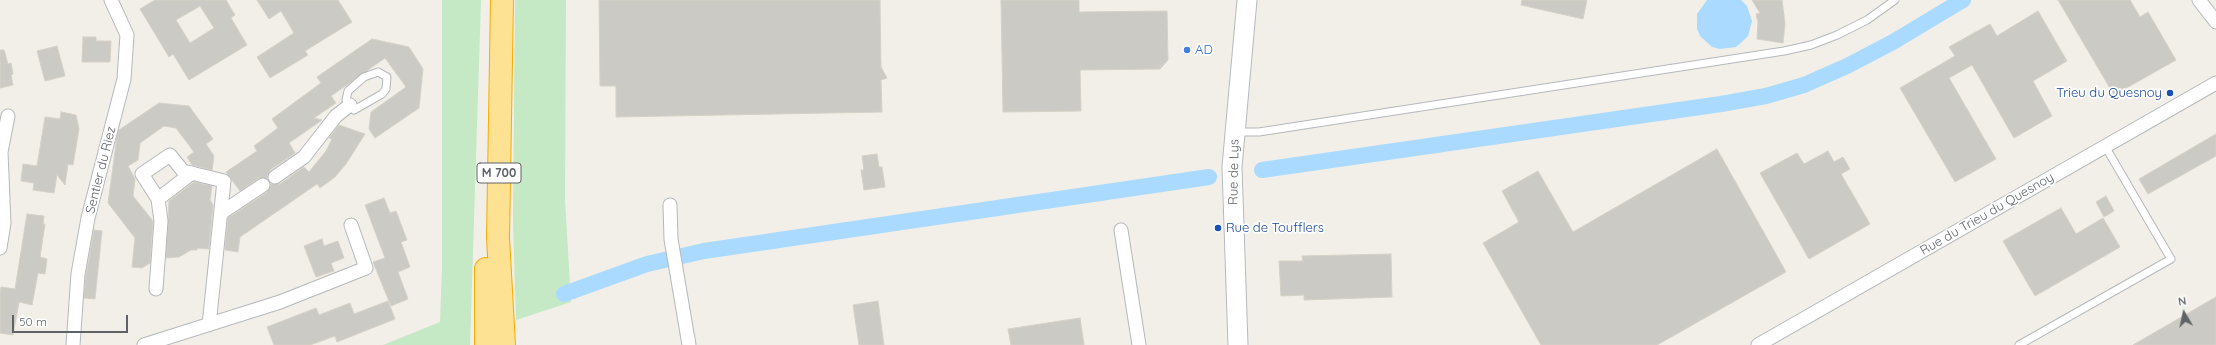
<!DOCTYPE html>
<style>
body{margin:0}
#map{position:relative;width:2216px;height:345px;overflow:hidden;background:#f1efe8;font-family:Quicksand,sans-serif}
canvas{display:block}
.north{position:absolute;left:2164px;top:293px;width:40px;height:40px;-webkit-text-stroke:3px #fff;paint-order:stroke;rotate:351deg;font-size:11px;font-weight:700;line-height:16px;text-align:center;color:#5f6368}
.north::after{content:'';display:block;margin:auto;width:14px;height:18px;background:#5f6368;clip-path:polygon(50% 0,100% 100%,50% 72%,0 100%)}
.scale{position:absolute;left:12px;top:315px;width:116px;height:18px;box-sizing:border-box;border:2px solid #5f6368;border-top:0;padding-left:5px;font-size:12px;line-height:14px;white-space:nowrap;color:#5f6368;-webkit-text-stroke:3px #fff;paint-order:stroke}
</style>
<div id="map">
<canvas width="2216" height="345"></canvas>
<div class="north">N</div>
<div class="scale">50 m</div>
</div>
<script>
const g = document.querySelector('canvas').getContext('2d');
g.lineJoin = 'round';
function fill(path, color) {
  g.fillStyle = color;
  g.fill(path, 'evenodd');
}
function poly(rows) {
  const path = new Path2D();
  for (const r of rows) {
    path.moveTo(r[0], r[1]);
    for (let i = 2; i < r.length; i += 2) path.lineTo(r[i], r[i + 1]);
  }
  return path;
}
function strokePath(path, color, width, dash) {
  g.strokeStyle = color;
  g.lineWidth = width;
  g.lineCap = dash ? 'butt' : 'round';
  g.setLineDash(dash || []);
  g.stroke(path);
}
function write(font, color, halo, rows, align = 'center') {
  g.font = font + ' Quicksand,sans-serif';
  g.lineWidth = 3.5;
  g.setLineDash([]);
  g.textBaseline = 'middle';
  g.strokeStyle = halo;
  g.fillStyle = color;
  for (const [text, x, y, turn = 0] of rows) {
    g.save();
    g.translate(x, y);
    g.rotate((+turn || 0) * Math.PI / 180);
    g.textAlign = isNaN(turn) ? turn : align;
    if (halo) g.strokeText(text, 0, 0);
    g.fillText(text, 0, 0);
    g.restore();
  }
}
const green = poly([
 [442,0,481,0,470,345,383,345,440,322,442,268],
 [515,0,566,0,565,200,571,302,516,320,513,221]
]);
const water = poly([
 [1707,0,1741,0,1747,6,1752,21,1748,36,1742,42,1736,47,1720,49,1712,47,1700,36,1697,29,1697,14]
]);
const canal = poly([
 [1262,170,1721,104,1766,96,1804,85,1847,66,1893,42,1963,0],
 [564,294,647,264,704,251,1209,177]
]);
const building = poly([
 [155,0,226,0,235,15,231,18,247,45,189,80,173,54,169,57,140,9,155,0],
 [200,6,214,28,190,43,176,20,200,6],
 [257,0,338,0,352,22,305,51,308,55,270,78,257,57,294,33,281,11,269,19,257,0],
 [599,0,880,0,881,67,887,78,881,80,882,112,616,117,616,86,600,86,599,0],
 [1001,0,1079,0,1079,12,1167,11,1168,60,1160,69,1080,70,1081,111,1003,112,1001,0],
 [1522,0,1587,0,1583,19,1521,5,1522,0],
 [1752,0,1782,0,1785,24,1783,43,1757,39,1758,22,1756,14,1760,13,1752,0],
 [2058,0,2130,0,2140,17,2148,12,2176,60,2114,95,2058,0],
 [2038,11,2067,61,2033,81,2052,116,2014,138,1972,65,1949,78,1996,159,1955,182,1900,88,1955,56,1949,47,1990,24,1997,36,2038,11],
 [83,37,96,37,96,41,111,41,110,62,82,62,83,37],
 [372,39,409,47,423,69,419,108,375,138,369,129,371,112,406,87,385,58,331,96,336,103,314,118,322,120,289,143,295,153,270,170,267,178,259,178,240,191,226,172,257,151,254,146,278,128,272,119,321,83,317,77,372,39],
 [57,46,65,76,45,81,37,51,57,46],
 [0,50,4,50,8,64,11,63,13,74,11,75,13,85,0,88,0,50],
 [159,103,189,106,213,139,206,144,214,156,212,170,192,165,187,157,194,152,176,128,164,126,140,143,138,160,128,166,135,179,133,196,153,221,150,263,142,268,132,267,135,238,108,203,117,137,119,130,159,103],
 [61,112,76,115,79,129,73,165,68,164,65,185,57,175,54,193,33,190,34,183,21,181,23,164,37,166,45,117,60,119,61,112],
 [339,125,365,134,346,164,335,177,320,188,317,184,240,237,238,252,225,250,228,218,267,192,271,184,280,184,304,167,309,172,326,151,332,139,329,138,339,125],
 [2216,134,2216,156,2148,194,2139,179,2216,134],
 [1717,149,1786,272,1657,345,1541,345,1483,243,1519,222,1502,191,1538,171,1573,232,1717,149],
 [1828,151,1834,162,1843,157,1850,169,1841,174,1870,224,1809,259,1760,173,1797,153,1804,164,1828,151],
 [877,154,879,167,882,167,885,187,864,190,861,170,864,170,862,156,877,154],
 [194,182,212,186,210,200,213,205,209,249,197,248,197,250,191,250,179,257,166,258,169,201,194,182],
 [2106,196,2114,211,2104,217,2096,202,2106,196],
 [384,198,390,213,396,211,407,240,401,242,410,267,398,272,408,299,391,306,373,262,385,258,365,205,384,198],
 [2061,208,2076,234,2103,218,2120,247,2035,296,2003,241,2061,208],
 [27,214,44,216,43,224,45,224,40,257,47,259,45,274,38,273,32,305,19,302,13,335,0,333,0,294,1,287,15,289,27,214],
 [94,230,102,231,95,299,84,298,86,275,94,230],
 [322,239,324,246,338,241,344,258,331,263,334,271,316,277,304,246,322,239],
 [1391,254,1392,297,1304,300,1304,295,1281,296,1279,261,1303,261,1302,256,1391,254],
 [2216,297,2216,345,2133,345,2216,297],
 [388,301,395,319,337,342,335,336,310,345,274,345,267,327,316,308,319,315,350,303,354,314,388,301],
 [878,301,884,345,859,345,853,305,878,301],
 [1080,318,1084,345,1011,345,1008,329,1080,318]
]);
const lane = poly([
 [378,72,387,77,386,89,382,94,354,110,346,100,348,91,364,77,378,72],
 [1236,132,1259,132,1784,51,1811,45,1837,35,1867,20,1895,0],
 [2019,345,2171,259,2105,146]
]);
const street = poly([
 [2199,0,2216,22],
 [192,173,158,199,142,174,170,155,183,171,224,181,209,325],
 [275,177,304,157,336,116,350,105],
 [670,205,671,239,689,345],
 [221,213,263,185],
 [1121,230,1139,345],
 [0,248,4,223,1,152,8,116],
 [156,289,161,221,158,199],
 [73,345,78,274,88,218,124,79,127,35,111,0],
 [144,345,280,302,366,268,351,225],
 [1758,345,2216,83]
]);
const secondary = poly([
 [1238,345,1232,167,1247,0]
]);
const highway = poly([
 [502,0,498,238,504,345],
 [486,345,486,269]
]);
const markers = [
 [1187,50,4,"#3f7fe0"],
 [2170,93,4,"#1a4fb4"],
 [1218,228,4,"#1a4fb4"]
];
const shields = [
 [499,173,44]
];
const shieldNames = [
 ["M 700",499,173]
];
const shopNames = [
 ["AD",1195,50]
];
const transitNames = [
 ["Trieu du Quesnoy",2162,93],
 ["Rue de Toufflers",1226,228,"left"]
];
const streetNames = [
 ["Sentier du Riez",101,170,-76],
 ["Rue de Lys",1234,172,-89],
 ["Rue du Trieu du Quesnoy",1987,214,-30]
];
fill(green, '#c5e8c5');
fill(water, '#aadaff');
strokePath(canal, '#aadaff', 16);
fill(building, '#cccac5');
strokePath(building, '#d6d1c6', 1);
strokePath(lane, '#b5b8bc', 9);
strokePath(street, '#b5b8bc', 15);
strokePath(secondary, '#b6babf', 21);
strokePath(highway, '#f9ab00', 24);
strokePath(lane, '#fff', 7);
strokePath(street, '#fff', 13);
strokePath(secondary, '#fff', 19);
strokePath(highway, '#fde293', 22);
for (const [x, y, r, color] of markers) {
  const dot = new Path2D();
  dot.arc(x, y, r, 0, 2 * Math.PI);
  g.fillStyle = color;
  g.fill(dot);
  strokePath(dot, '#fff', 1.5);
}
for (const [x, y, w] of shields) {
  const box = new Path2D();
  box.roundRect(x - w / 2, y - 10, w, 20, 3);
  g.fillStyle = '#fff';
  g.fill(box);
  strokePath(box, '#5f6368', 1);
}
write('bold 12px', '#5f6368', null, shieldNames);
write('13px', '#366cbe', '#fff', shopNames, 'left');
write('13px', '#164399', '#fff', transitNames, 'right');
write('13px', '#5f6368', '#fff', streetNames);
</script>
